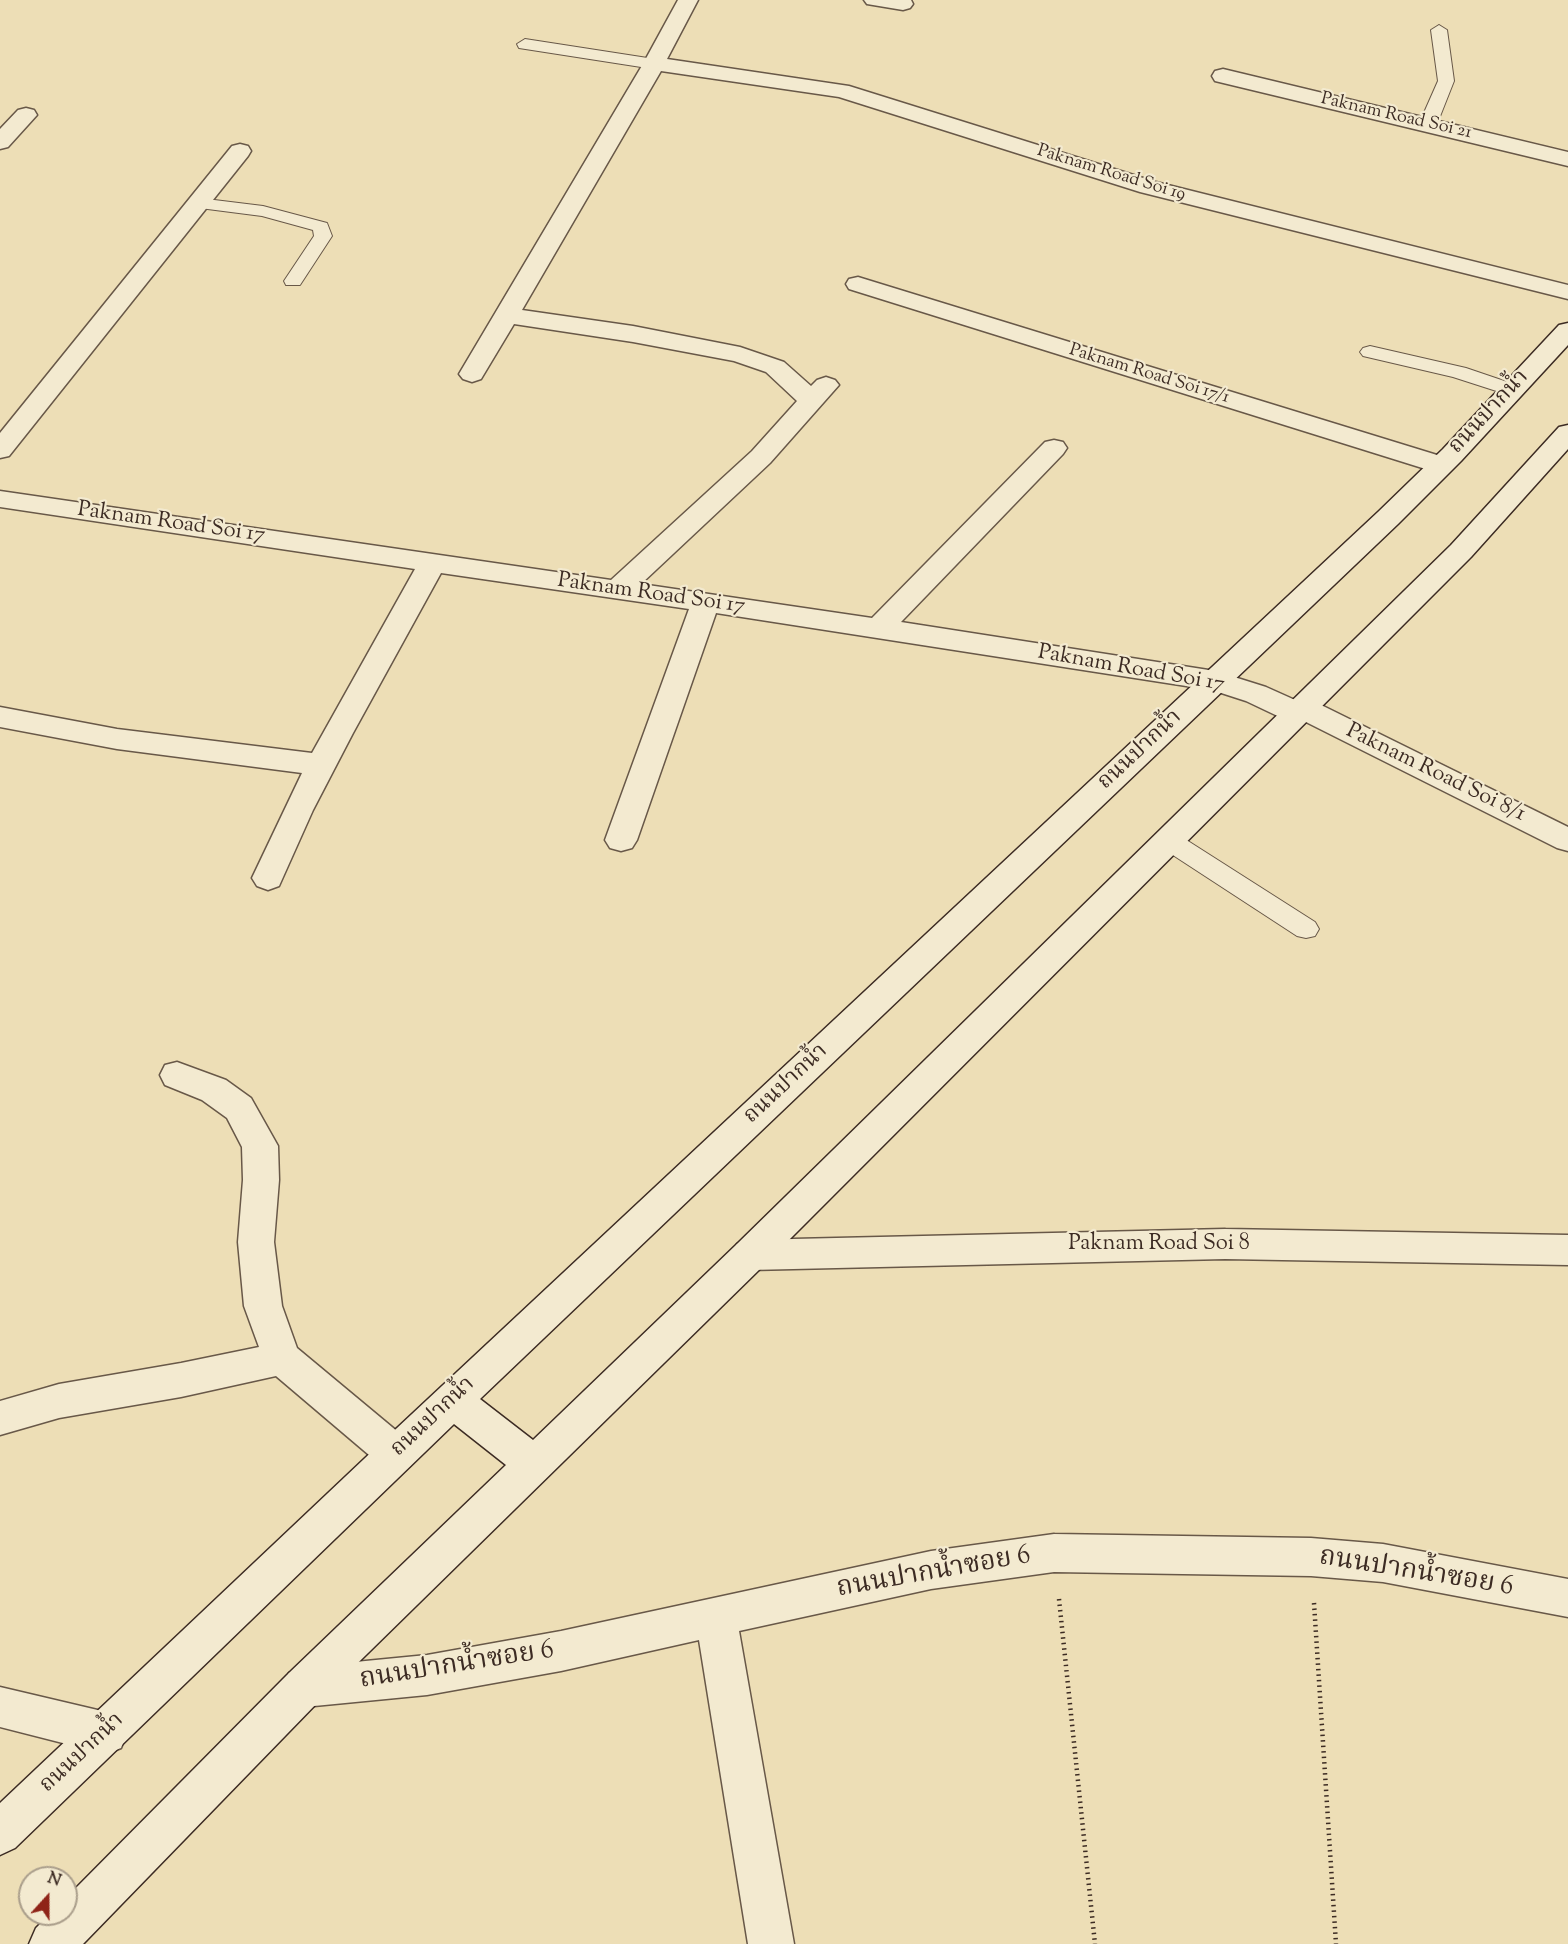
<!DOCTYPE html>
<meta charset="utf-8">
<style>
body{margin:0}
#map{position:relative;width:1568px;height:1944px;overflow:hidden;background:#eddeb6;font-family:"Sorts Mill Goudy",serif}
canvas{display:block}
.north{position:absolute;left:18px;top:1866px;width:60px;height:60px;box-sizing:border-box;background:#f3ead0;border:2px solid #aa9e8b;border-radius:50%;rotate:21deg;font-size:16px;font-weight:700;line-height:24px;text-align:center;color:#3c2b23}
.north::after{content:'';display:block;margin:auto;width:21px;height:27px;background:#8f2418;clip-path:polygon(50% 0,100% 100%,50% 72%,0 100%)}
</style>
<div id="map">
<canvas width="1568" height="1944"></canvas>
<div class="north">N</div>
</div>
<script>
const g = document.querySelector('canvas').getContext('2d');
g.lineJoin = 'round';
function poly(rows) {
  const path = new Path2D();
  for (const r of rows) {
    path.moveTo(r[0], r[1]);
    for (let i = 2; i < r.length; i += 2) path.lineTo(r[i], r[i + 1]);
  }
  return path;
}
function strokePath(path, color, width, dash) {
  g.strokeStyle = color;
  g.lineWidth = width;
  g.lineCap = dash ? 'butt' : 'round';
  g.setLineDash(dash || []);
  g.stroke(path);
}
function fill(path, color) {
  g.fillStyle = color;
  g.fill(path, 'evenodd');
}
function write(font, color, halo, rows, align = 'center') {
  g.font = font + ' "Sorts Mill Goudy","Noto Serif Thai",serif';
  g.lineWidth = 4.5;
  g.setLineDash([]);
  g.textBaseline = 'middle';
  g.strokeStyle = halo;
  g.fillStyle = color;
  for (const [text, x, y, turn = 0] of rows) {
    g.save();
    g.translate(x, y);
    g.rotate((+turn || 0) * Math.PI / 180);
    g.textAlign = isNaN(turn) ? turn : align;
    if (halo) g.strokeText(text, 0, 0);
    g.fillText(text, 0, 0);
    g.restore();
  }
}
const path = poly([
 [1059,1599,1095,1944],
 [1314,1603,1336,1944]
]);
const lane = poly([
 [1439,25,1447,30,1454,81,1437,124,1434,128,1428,129,1422,128,1419,124,1438,81,1431,30,1439,25],
 [525,39,654,59,662,64,654,69,519,48,517,44,525,39],
 [198,198,263,206,327,223,332,236,300,285,286,285,284,281,314,236,313,230,262,216,192,207,189,203,192,199,198,198],
 [1370,346,1466,368,1519,386,1522,390,1519,394,1512,396,1453,377,1363,356,1360,352,1363,348,1370,346],
 [1168,831,1177,834,1315,922,1319,929,1315,936,1306,938,1297,936,1159,846,1156,840,1159,834,1168,831]
]);
const street = poly([
 [678,0,698,0,667,59,849,86,1156,182,1568,285,1568,299,1140,192,839,97,661,71,522,310,633,326,740,347,784,362,811,386,817,380,826,377,835,380,839,385,770,463,641,584,872,618,1045,442,1054,440,1063,442,1067,448,1063,454,901,622,1215,671,1266,687,1295,700,1302,698,1313,701,1568,827,1568,851,1557,848,1304,721,1297,723,1286,720,1246,701,1212,690,716,613,637,840,632,848,621,851,610,848,605,840,689,609,441,573,353,733,313,810,279,886,268,890,257,886,252,878,302,773,117,749,0,727,0,707,117,729,312,753,415,569,0,507,0,491,611,580,752,451,797,401,766,372,734,361,633,342,514,324,481,379,472,382,463,379,459,374,643,64,678,0],
 [864,0,911,0,913,4,910,8,903,10,867,4,864,0],
 [1223,69,1568,152,1568,166,1215,81,1212,76,1215,71,1223,69],
 [26,108,34,110,37,115,8,147,0,149,0,129,18,110,26,108],
 [240,144,248,146,251,151,248,156,9,456,0,458,0,433,232,146,240,144],
 [858,277,1450,459,1454,465,1450,471,1441,473,1432,471,849,289,846,284,849,279,858,277],
 [177,1062,226,1080,251,1098,278,1146,279,1180,274,1242,282,1306,297,1348,410,1442,416,1454,410,1466,396,1471,382,1466,276,1376,181,1397,59,1418,0,1435,0,1401,59,1384,181,1363,259,1347,244,1306,238,1242,243,1180,242,1147,227,1118,202,1100,165,1085,160,1075,165,1065,177,1062],
 [1225,1229,1568,1235,1568,1265,1225,1259,750,1270,737,1266,732,1255,737,1244,750,1240,1225,1229],
 [1054,1534,1311,1538,1383,1544,1568,1579,1568,1617,1383,1582,1311,1576,1054,1572,931,1589,739,1631,794,1944,748,1944,699,1640,561,1671,427,1695,304,1707,289,1701,283,1687,289,1673,304,1667,427,1655,561,1631,931,1551,1054,1534],
 [0,1687,106,1712,121,1718,127,1733,121,1748,106,1754,0,1727,0,1687]
]);
const secondary = poly([
 [1568,323,1568,345,1461,461,1398,524,480,1399,533,1440,737,1244,1451,545,1559,427,1568,425,1568,449,1471,557,763,1266,319,1701,83,1944,29,1944,36,1928,50,1914,66,1914,66,1898,289,1673,506,1465,454,1424,15,1848,0,1855,0,1803,382,1442,1378,512,1443,449,1559,325,1568,323]
]);
const farStreetnames = [
 ["Paknam Road Soi 21",1396,117,13],
 ["Paknam Road Soi 19",1111,174,17],
 ["Paknam Road Soi 17/1",1149,375,17]
];
const streetNames = [
 ["ถนนปากน้ำ",1490,413,-47],
 ["Paknam Road Soi 17",171,524,8],
 ["Paknam Road Soi 17",651,595,8],
 ["Paknam Road Soi 17",1131,670,10],
 ["ถนนปากน้ำ",1141,751,-43],
 ["Paknam Road Soi 8/1",1435,774,26],
 ["ถนนปากน้ำ",787,1085,-43],
 ["Paknam Road Soi 8",1159,1245],
 ["ถนนปากน้ำ",434,1418,-43],
 ["ถนนปากน้ำ",83,1754,-43]
];
const nearStreetnames = [
 ["ถนนปากน้ำซอย 6",934,1574,-10],
 ["ถนนปากน้ำซอย 6",1416,1574,9],
 ["ถนนปากน้ำซอย 6",457,1667,-9]
];
strokePath(lane, '#685848', 2);
strokePath(street, '#685848', 3);
strokePath(secondary, '#3c2b23', 3);
strokePath(path, '#3c2b23', 4.5, [1.5, 4]);
fill(lane, '#f3ead0');
fill(street, '#f3ead0');
fill(secondary, '#f3ead0');
write('18px', '#3c2b23', '#f3ead0', farStreetnames);
write('22px', '#3c2b23', '#f3ead0', streetNames);
write('27px', '#3c2b23', '#f3ead0', nearStreetnames);
</script>
